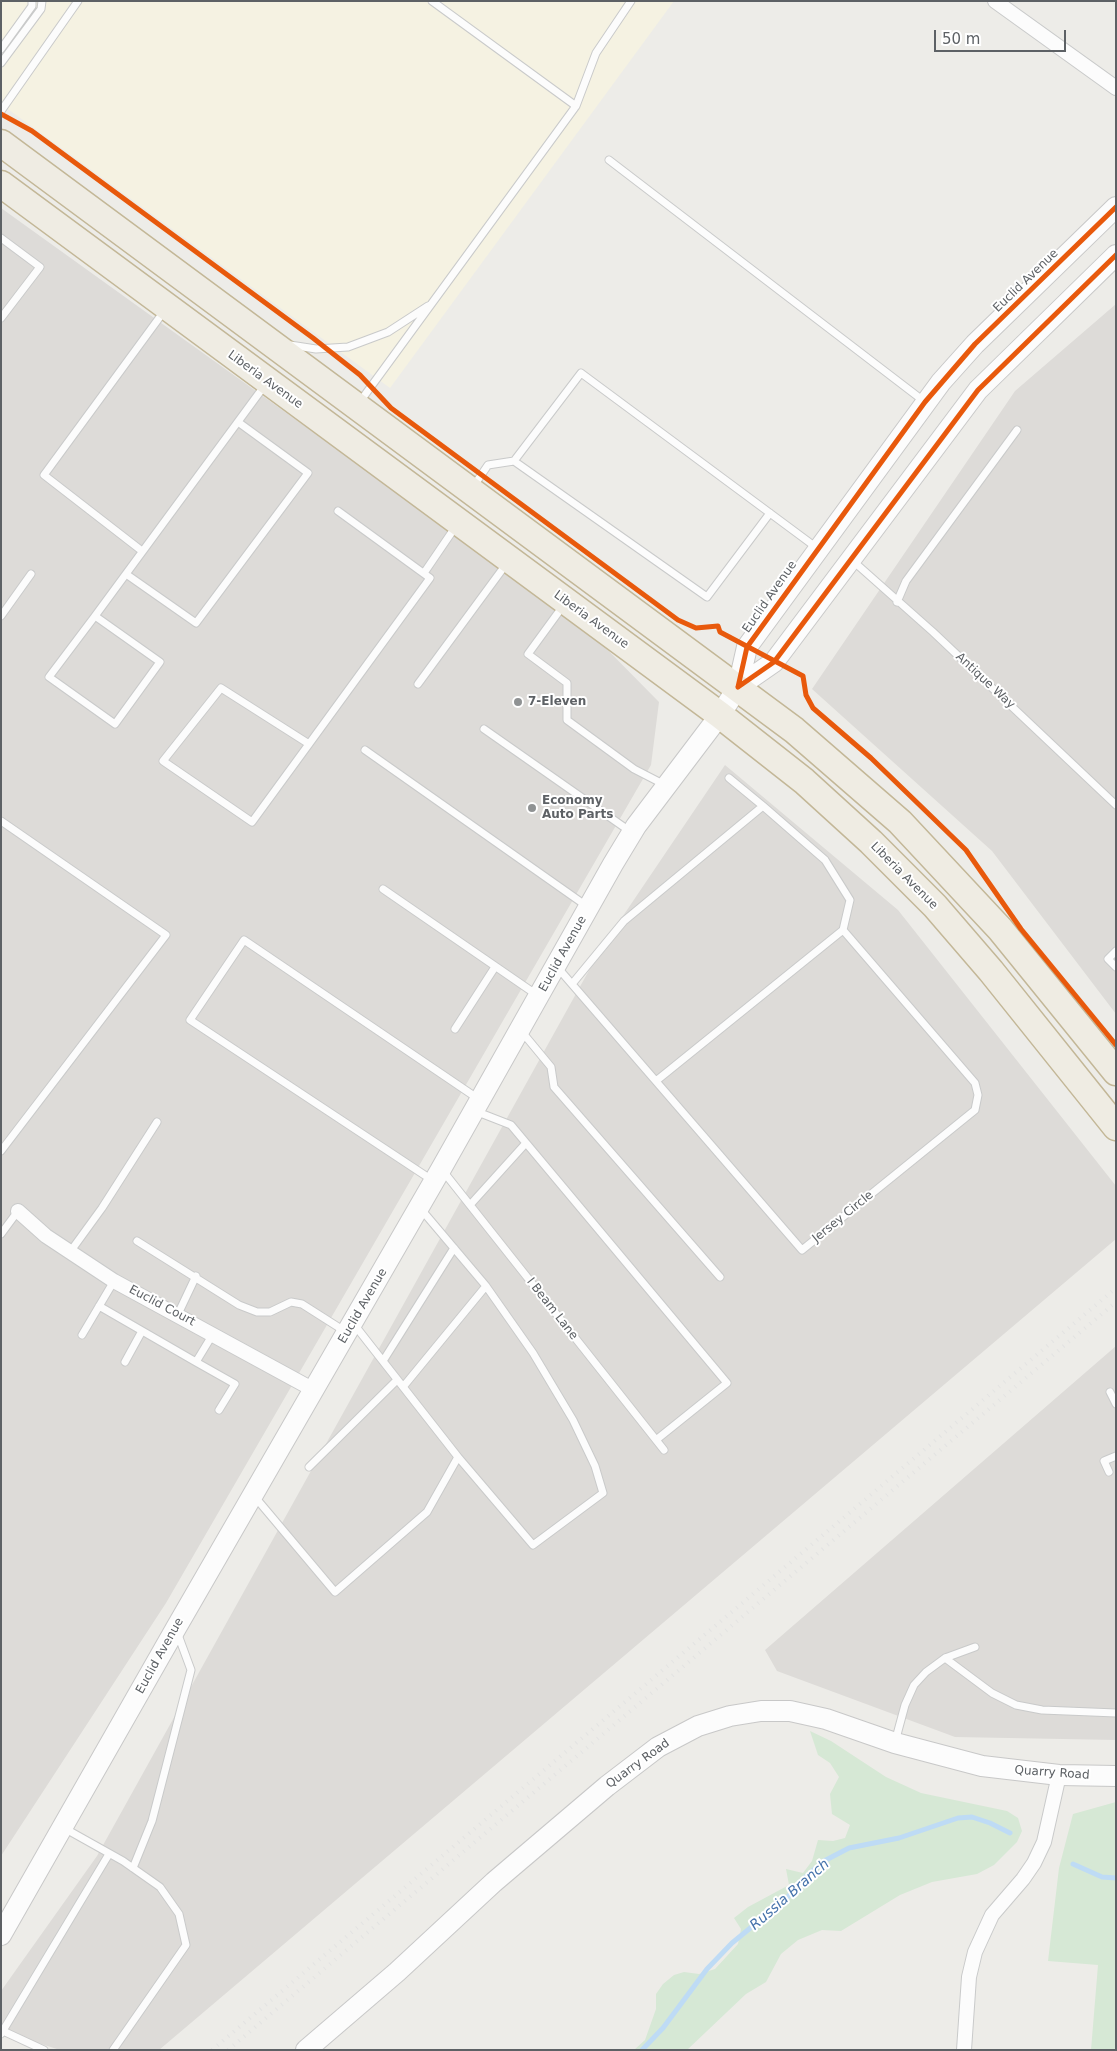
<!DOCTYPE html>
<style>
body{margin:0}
#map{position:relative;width:1117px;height:2051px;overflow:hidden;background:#edece8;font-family:"DejaVu Sans",sans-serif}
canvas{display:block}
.frame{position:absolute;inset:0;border:2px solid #5d6165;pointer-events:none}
.scale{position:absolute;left:934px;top:30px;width:132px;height:22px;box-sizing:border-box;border:2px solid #5d6165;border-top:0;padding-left:6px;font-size:15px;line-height:18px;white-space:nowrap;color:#5d6165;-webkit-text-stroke:4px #fff;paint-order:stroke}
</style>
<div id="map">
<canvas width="1117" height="2051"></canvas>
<div class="frame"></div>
<div class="scale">50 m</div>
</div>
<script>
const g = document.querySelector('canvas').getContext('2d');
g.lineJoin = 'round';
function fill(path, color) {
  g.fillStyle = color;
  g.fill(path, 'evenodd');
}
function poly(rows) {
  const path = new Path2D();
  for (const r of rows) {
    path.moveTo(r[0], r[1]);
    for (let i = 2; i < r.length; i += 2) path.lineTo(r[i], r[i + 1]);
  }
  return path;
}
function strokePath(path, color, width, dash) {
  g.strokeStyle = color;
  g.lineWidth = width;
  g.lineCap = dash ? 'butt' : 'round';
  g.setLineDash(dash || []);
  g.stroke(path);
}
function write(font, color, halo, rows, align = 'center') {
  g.font = font + ' "DejaVu Sans",sans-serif';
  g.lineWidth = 4;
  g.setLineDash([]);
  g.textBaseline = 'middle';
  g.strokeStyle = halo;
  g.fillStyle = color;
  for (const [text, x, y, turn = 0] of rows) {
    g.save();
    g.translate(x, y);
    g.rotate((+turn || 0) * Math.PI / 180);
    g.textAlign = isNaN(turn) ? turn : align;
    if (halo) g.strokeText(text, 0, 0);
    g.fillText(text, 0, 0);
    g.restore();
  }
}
const commercial = poly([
 [1,1,674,1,390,388,1,104]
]);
const industrial = poly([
 [1,208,586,628,659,702,651,765,166,1603,1,1856],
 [1116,304,1116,1014,992,851,812,689,1015,391],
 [725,765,898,910,1116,1186,1116,1239,159,2050,60,2050,1,2031,1,1991,97,1856,602,947],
 [1116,1346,1116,1740,955,1737,777,1671,765,1650]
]);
const green = poly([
 [810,1731,831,1741,886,1777,921,1793,1007,1811,1018,1818,1022,1831,1017,1842,994,1865,977,1874,932,1882,900,1895,841,1931,822,1930,798,1940,781,1954,766,1982,746,1994,687,2050,634,2050,645,2040,656,2009,656,1994,663,1984,674,1975,684,1972,699,1974,715,1969,738,1944,741,1929,734,1918,748,1907,789,1885,786,1869,803,1873,812,1861,818,1840,833,1841,845,1838,850,1825,832,1814,830,1794,839,1777,830,1763,818,1755],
 [1116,1802,1116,2050,1091,2050,1098,1965,1048,1961,1059,1868,1073,1814]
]);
const stream = poly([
 [1073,1864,1102,1877,1116,1878],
 [642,2050,663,2028,707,1969,732,1943,787,1898,800,1882,824,1861,849,1848,899,1838,958,1818,972,1817,990,1823,1010,1833]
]);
const lane = poly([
 [1,49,32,6,32,1],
 [1,63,41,9,42,1],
 [576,106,596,53,631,1],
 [1,111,78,1],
 [609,160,925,402],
 [1,238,40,267,1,318],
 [290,345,316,349,348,347,388,332,428,306],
 [359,403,576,106,432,1],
 [514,461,707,597,770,513],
 [473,487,488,465,514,461,581,373,817,548],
 [142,551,44,475,165,310],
 [853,561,933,632,1116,805],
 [424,573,456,526],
 [126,574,196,623,308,473,238,422],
 [897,602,906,581,1017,430],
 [563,606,528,654,567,683,567,720,634,769,665,785],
 [1,616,31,574],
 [95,616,160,662,115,724,49,677,95,616],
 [95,616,265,385],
 [418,684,507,563],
 [484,729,631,832],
 [309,744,221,688,163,761,252,822,309,744,430,578,338,511],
 [365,750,588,907],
 [729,778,763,806],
 [1,821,166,935,1,1151],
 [383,889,537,995],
 [1116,951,1108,959,1116,967],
 [558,968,802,1250,975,1110,978,1095,975,1083,843,930],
 [572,984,624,921,763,806,825,860,850,900,843,930,656,1081],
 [455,1029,495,967],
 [522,1032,551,1067,554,1087,720,1277],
 [475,1111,511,1125,727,1383,656,1440],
 [443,1171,664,1450],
 [432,1180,190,1020,244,940,480,1100],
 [470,1205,526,1143],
 [1,1234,18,1211],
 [137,1241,239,1305,257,1312,270,1312,291,1302,302,1304,346,1332],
 [70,1252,102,1208,157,1122],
 [99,1306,196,1362],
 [178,1314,196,1276],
 [213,1334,196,1362,235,1384,219,1410],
 [82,1335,114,1281],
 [383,1361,454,1248],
 [125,1362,142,1331],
 [403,1387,486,1286,420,1208],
 [1110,1392,1116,1404],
 [458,1457,533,1545,603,1493,595,1466,573,1420,533,1353,486,1286],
 [309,1467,397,1380],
 [1109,1472,1104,1461,1116,1456],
 [255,1497,335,1592,427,1512,458,1457,353,1323],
 [945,1658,992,1693,1016,1705,1042,1710,1116,1713],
 [895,1742,905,1705,914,1685,926,1672,945,1658,975,1647],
 [64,1828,123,1861,160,1887,179,1914,186,1945,113,2050],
 [133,1868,152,1821,191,1670,177,1632],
 [3,2031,44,2050],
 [1,2034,109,1854]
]);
const street = poly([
 [995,1,1116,88],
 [18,1211,46,1236,114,1281,314,1390],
 [964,2050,969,1977,975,1952,992,1915,1023,1879,1034,1863,1044,1842,1059,1775]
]);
const secondary = poly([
 [738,687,774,662,978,390,1116,255],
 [1,1935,176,1628,441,1169,613,864,636,826,720,715,738,687,747,647,941,382,975,344,1116,207],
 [306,2050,397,1972,494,1882,607,1786,658,1747,698,1726,730,1716,761,1711,790,1711,826,1719,895,1743,982,1766,1059,1775,1116,1776]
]);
const highway = poly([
 [1,143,794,730,900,822,1000,929,1116,1072],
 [1,184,720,715,804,781,871,842,935,906,991,971,1116,1127]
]);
const rail = poly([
 [212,2050,1116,1288],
 [228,2050,1116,1302]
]);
const cycleway = poly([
 [1,114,32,131,313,338,360,375,391,408,678,620,696,628,718,626,720,632,803,676,806,695,813,708,871,758,966,850,1021,929,1116,1045],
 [738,687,747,647,925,402,975,344,1116,207],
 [738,687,774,662,978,390,1116,255]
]);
const markers = [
 [518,702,5,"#8f9293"],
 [532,808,5,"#8f9293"]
];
const streetNames = [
 ["Euclid Avenue",1026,281,-44],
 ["Liberia Avenue",265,380,36],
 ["Euclid Avenue",770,597,-55],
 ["Liberia Avenue",591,620,36],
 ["Antique Way",985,681,43],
 ["Liberia Avenue",904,876,45],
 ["Euclid Avenue",563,954,-61],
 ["Jersey Circle",843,1217,-39],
 ["Euclid Court",162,1306,28],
 ["Euclid Avenue",363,1306,-60],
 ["I Beam Lane",552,1309,52],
 ["Euclid Avenue",160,1656,-61],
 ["Quarry Road",638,1764,-36],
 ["Quarry Road",1052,1773,4]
];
const poiNames = [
 ["7-Eleven",528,702],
 ["Economy",542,801],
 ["Auto Parts",542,815]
];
const waterNames = [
 ["Russia Branch",790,1895,-41]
];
fill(commercial, '#f5f2e2');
fill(industrial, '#dddbd8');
fill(green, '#d6e8d5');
strokePath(stream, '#bedbf5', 5);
strokePath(lane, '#c9caca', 9);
strokePath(street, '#c9caca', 16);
strokePath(secondary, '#c8c8c8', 22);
strokePath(highway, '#c3b797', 29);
strokePath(lane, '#fcfcfc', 7);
strokePath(street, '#fcfcfc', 14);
strokePath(secondary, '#fcfcfc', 20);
strokePath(highway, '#efece3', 26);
strokePath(rail, '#e3e3e2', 4, [1, 6]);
strokePath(cycleway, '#e8590c', 5);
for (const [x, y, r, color] of markers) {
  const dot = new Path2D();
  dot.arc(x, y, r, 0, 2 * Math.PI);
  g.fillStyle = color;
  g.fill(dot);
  strokePath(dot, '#fff', 2);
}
write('12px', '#5d6165', '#fff', streetNames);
write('bold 12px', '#5d6165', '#fff', poiNames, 'left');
write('italic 14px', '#4774ac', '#fff', waterNames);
</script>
